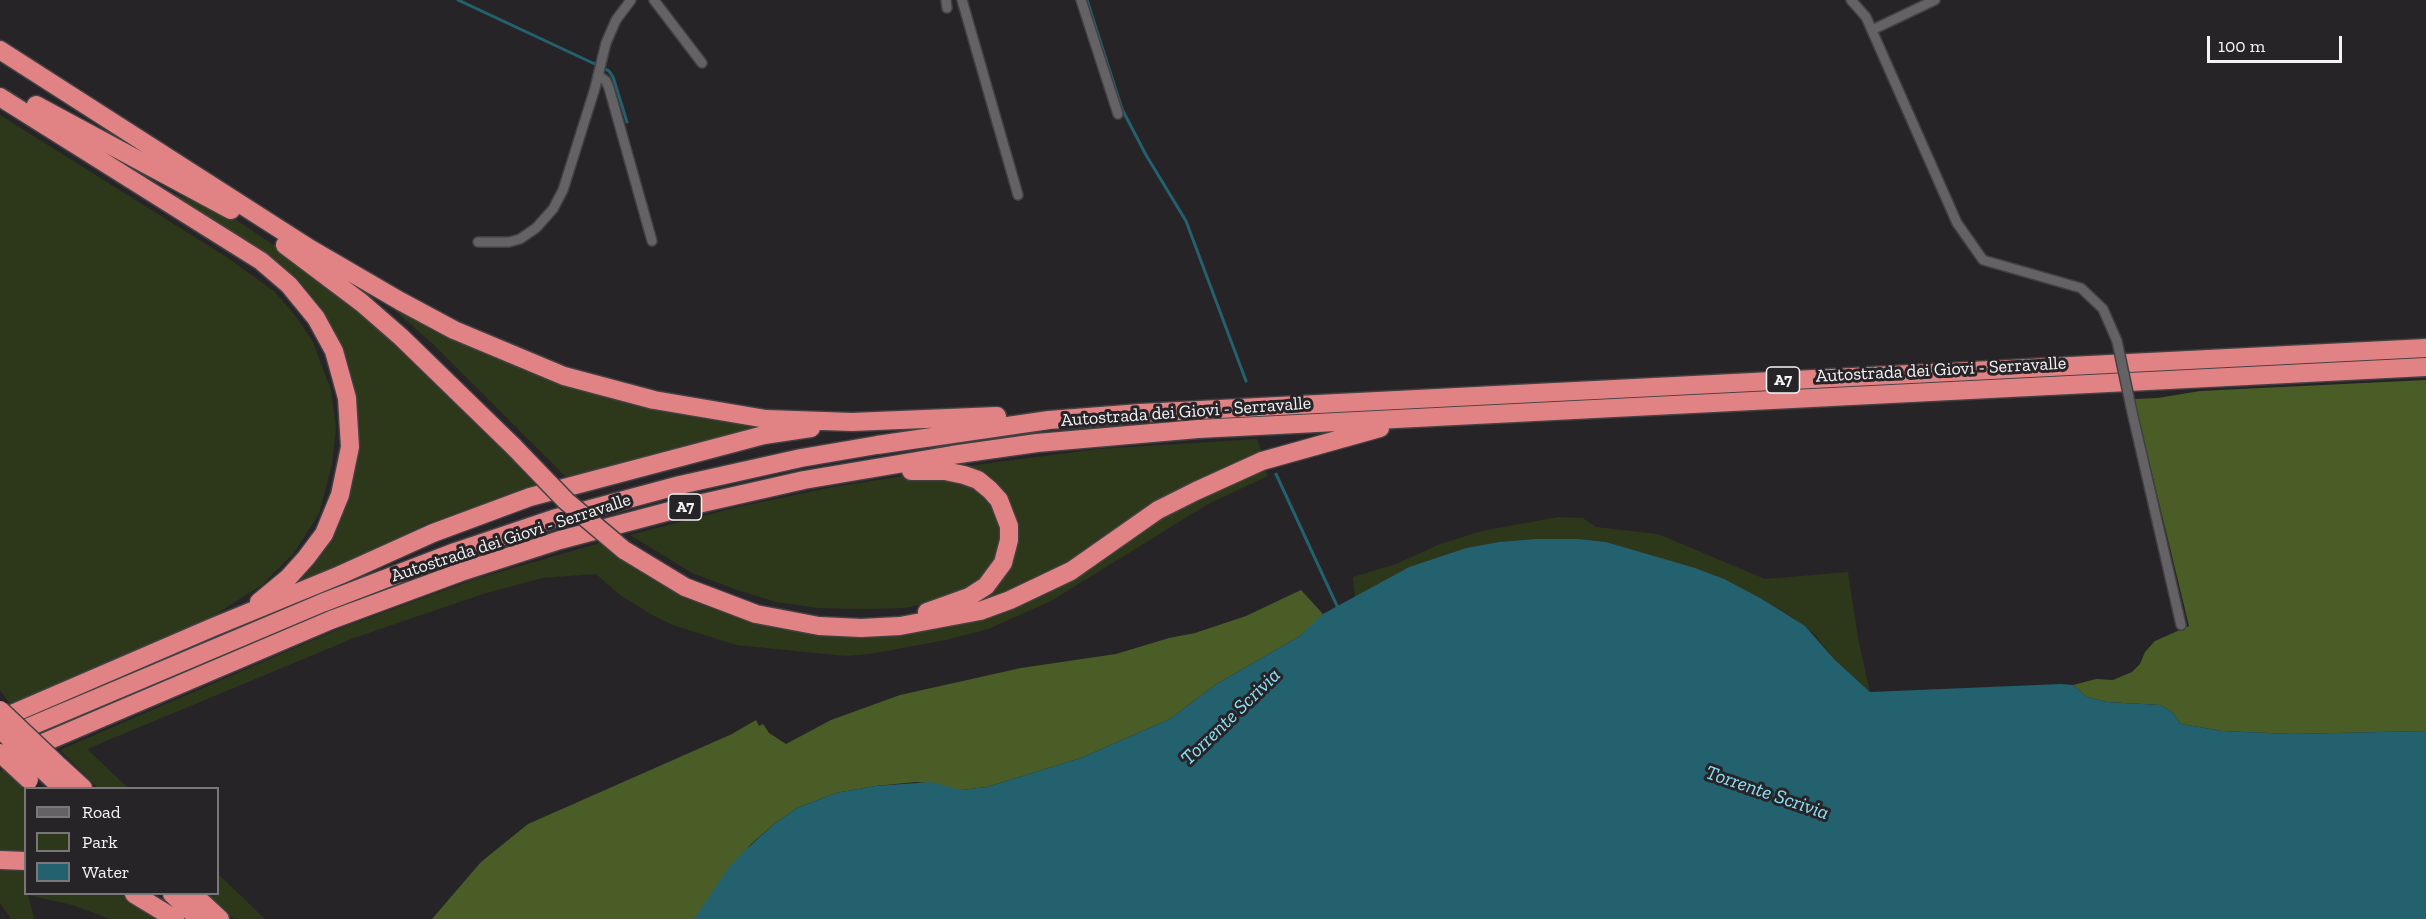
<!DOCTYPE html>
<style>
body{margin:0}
#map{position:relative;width:2426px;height:919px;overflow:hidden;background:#272428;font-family:"Zilla Slab",serif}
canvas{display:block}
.legend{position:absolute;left:24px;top:787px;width:195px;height:108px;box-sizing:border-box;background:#272428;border:2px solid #79777a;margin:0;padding:8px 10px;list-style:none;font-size:18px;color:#f5f3f6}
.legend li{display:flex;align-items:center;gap:12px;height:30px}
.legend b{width:30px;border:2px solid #79777a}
.scale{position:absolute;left:2207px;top:36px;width:135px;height:27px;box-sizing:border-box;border:3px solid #f5f3f6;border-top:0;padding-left:8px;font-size:18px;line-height:21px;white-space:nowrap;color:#f5f3f6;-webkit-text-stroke:4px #272428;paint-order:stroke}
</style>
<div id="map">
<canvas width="2426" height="919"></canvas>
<ul class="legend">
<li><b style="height:8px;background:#656266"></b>Road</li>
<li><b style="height:16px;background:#2d371a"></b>Park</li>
<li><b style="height:16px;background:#23616f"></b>Water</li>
</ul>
<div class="scale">100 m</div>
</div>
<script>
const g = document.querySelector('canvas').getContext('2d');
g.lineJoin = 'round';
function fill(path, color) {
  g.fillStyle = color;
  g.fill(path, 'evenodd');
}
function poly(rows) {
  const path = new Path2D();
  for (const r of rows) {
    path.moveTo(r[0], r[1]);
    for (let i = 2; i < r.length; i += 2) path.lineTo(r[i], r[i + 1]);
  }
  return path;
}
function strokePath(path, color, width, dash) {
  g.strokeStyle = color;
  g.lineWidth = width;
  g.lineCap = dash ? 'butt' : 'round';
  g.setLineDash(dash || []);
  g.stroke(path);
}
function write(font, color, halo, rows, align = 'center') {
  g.font = font + ' "Zilla Slab",serif';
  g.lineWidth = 6;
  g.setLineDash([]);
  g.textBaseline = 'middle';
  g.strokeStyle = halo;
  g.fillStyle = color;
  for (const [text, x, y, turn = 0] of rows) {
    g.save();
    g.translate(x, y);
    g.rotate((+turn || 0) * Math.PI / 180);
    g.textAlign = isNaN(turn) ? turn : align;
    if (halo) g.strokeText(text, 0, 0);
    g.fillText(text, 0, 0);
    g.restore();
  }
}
const green = poly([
 [0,115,228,258,275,292,297,318,313,342,331,390,336,429,332,464,319,514,294,553,262,585,213,616,134,652,10,704,0,690],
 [160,189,221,210,292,257,367,314,544,488,428,523,381,547,288,588,311,560,353,444,321,316],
 [380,297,587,389,697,417,763,425,569,480,434,345],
 [1257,439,1262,453,1060,569,995,597,955,609,979,597,1015,528,960,467,1098,449],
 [1265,468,1268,476,1208,504,1051,601,988,629,946,640,870,654,846,656,736,645,673,625,654,616,620,595,596,574,542,578,483,594,354,638,87,749,128,788,98,788,60,750,341,628,475,579,600,543,631,564,764,622,965,618,1156,520],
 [917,474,966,483,984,493,996,507,1002,522,1001,554,981,582,940,601,904,608,865,609,819,608,776,602,734,589,692,573,630,535,738,507,833,487],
 [1558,517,1583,518,1596,527,1658,534,1765,579,1848,572,1858,638,1870,692,1835,660,1814,634,1793,618,1762,599,1706,572,1606,542,1579,539,1535,539,1499,542,1466,548,1409,567,1355,597,1353,577,1396,564,1440,544,1482,531],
 [5,769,26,788,25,853,0,851,0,771],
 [0,866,25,867,26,894,122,894,164,919,110,919,72,905,28,895,34,919,11,919,0,903],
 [218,874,265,919,234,919,207,894,218,894]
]);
const forest = poly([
 [2426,380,2426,731,2292,734,2222,731,2181,724,2172,712,2160,705,2107,702,2087,697,2073,685,2096,679,2113,680,2132,672,2140,664,2145,652,2155,641,2189,626,2134,399,2158,398,2200,391],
 [1301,590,1323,614,1317,621,1300,636,1215,685,1170,719,1081,758,987,787,961,790,948,789,938,784,916,782,875,786,836,793,797,808,774,824,750,845,694,919,432,919,481,862,528,824,732,734,756,720,759,726,763,724,769,733,786,744,831,720,900,695,1021,668,1116,654,1169,638,1195,633,1246,616]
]);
const water = poly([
 [1535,539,1579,539,1606,542,1695,568,1724,579,1762,599,1805,626,1835,660,1870,692,2061,684,2073,685,2087,697,2107,702,2160,705,2172,712,2181,724,2222,731,2292,734,2426,731,2426,919,694,919,727,870,740,855,774,824,797,808,836,793,875,786,931,782,961,790,987,787,1081,758,1170,719,1215,685,1300,636,1323,614,1409,567,1466,548,1499,542]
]);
const stream = poly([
 [458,0,597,65],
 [1087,0,1122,109,1146,155,1186,221,1246,381],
 [603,68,609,71,613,77,627,122],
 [1276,474,1338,608]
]);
const minor = poly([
 [654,0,702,63],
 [946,0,947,8],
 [962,0,1018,195],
 [1081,0,1118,114],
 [1851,0,1866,17,1957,223,1983,260,2081,288,2103,309,2117,341],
 [1872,30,1935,0],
 [598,75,606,81,609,88,652,241],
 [478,242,509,242,520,239,536,228,553,209,563,190,595,88,606,43,616,20,631,0],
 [2132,412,2181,625]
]);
const motorway = poly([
 [0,50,309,248,400,301,454,330,564,376,654,400,766,419,852,422,997,416],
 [0,97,261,261,289,285,316,318,334,351,347,398,350,447,340,495,324,534,306,558,288,578,259,602],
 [36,105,231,210],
 [285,245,362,303,401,337,514,447],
 [911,471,945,471,964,475,978,480,990,490,999,500,1009,526,1009,540,1003,563,986,586,969,597,927,612],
 [624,550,685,587,756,614,819,626,861,628,900,626,980,611,1010,600,1071,571,1158,510,1196,491,1262,461,1380,428],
 [0,719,211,628,340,575,433,533,530,497,764,435,811,428],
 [10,735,322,603,455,552,553,519,680,485,801,458,877,445,1049,420,1140,413,2426,348],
 [24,751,331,620,461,572,560,540,685,507,804,480,952,455,1037,443,1198,429,2426,367],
 [59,766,83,788],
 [45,772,62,788],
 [0,860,26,861],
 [134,894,175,919],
 [172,894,199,919],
 [193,894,220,919]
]);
const minorBridge = poly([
 [2117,341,2132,412]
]);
const motorwayBridge = poly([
 [514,447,566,501,624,550],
 [0,710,59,766],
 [0,729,45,772],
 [0,753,29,780]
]);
const shields = [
 [1783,380,33],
 [685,507,33]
];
const shieldNames = [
 ["A7",1783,380],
 ["A7",685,507]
];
const streetNames = [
 ["Autostrada dei Giovi - Serravalle",1941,370,-3],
 ["Autostrada dei Giovi - Serravalle",1186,412,-4],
 ["Autostrada dei Giovi - Serravalle",511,538,-18]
];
const waterNames = [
 ["Torrente Scrivia",1231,717,-44],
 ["Torrente Scrivia",1767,793,19]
];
fill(green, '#2d371a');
fill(forest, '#4b5d26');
fill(water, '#23616f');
strokePath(stream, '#23616f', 3);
strokePath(minor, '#424043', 12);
strokePath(motorway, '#424043', 21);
strokePath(minor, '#656266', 9);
strokePath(motorway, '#e18384', 18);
strokePath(minorBridge, '#424043', 12, []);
strokePath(motorwayBridge, '#424043', 21, []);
strokePath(minorBridge, '#656266', 9);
strokePath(motorwayBridge, '#e18384', 18);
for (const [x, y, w] of shields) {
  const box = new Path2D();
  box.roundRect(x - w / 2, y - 13, w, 26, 4.5);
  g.fillStyle = '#272428';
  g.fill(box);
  strokePath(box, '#f5f3f6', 1.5);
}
write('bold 16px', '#f5f3f6', null, shieldNames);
write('18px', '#f5f3f6', '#272428', streetNames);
write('italic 20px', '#8ae2f8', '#272428', waterNames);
</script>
